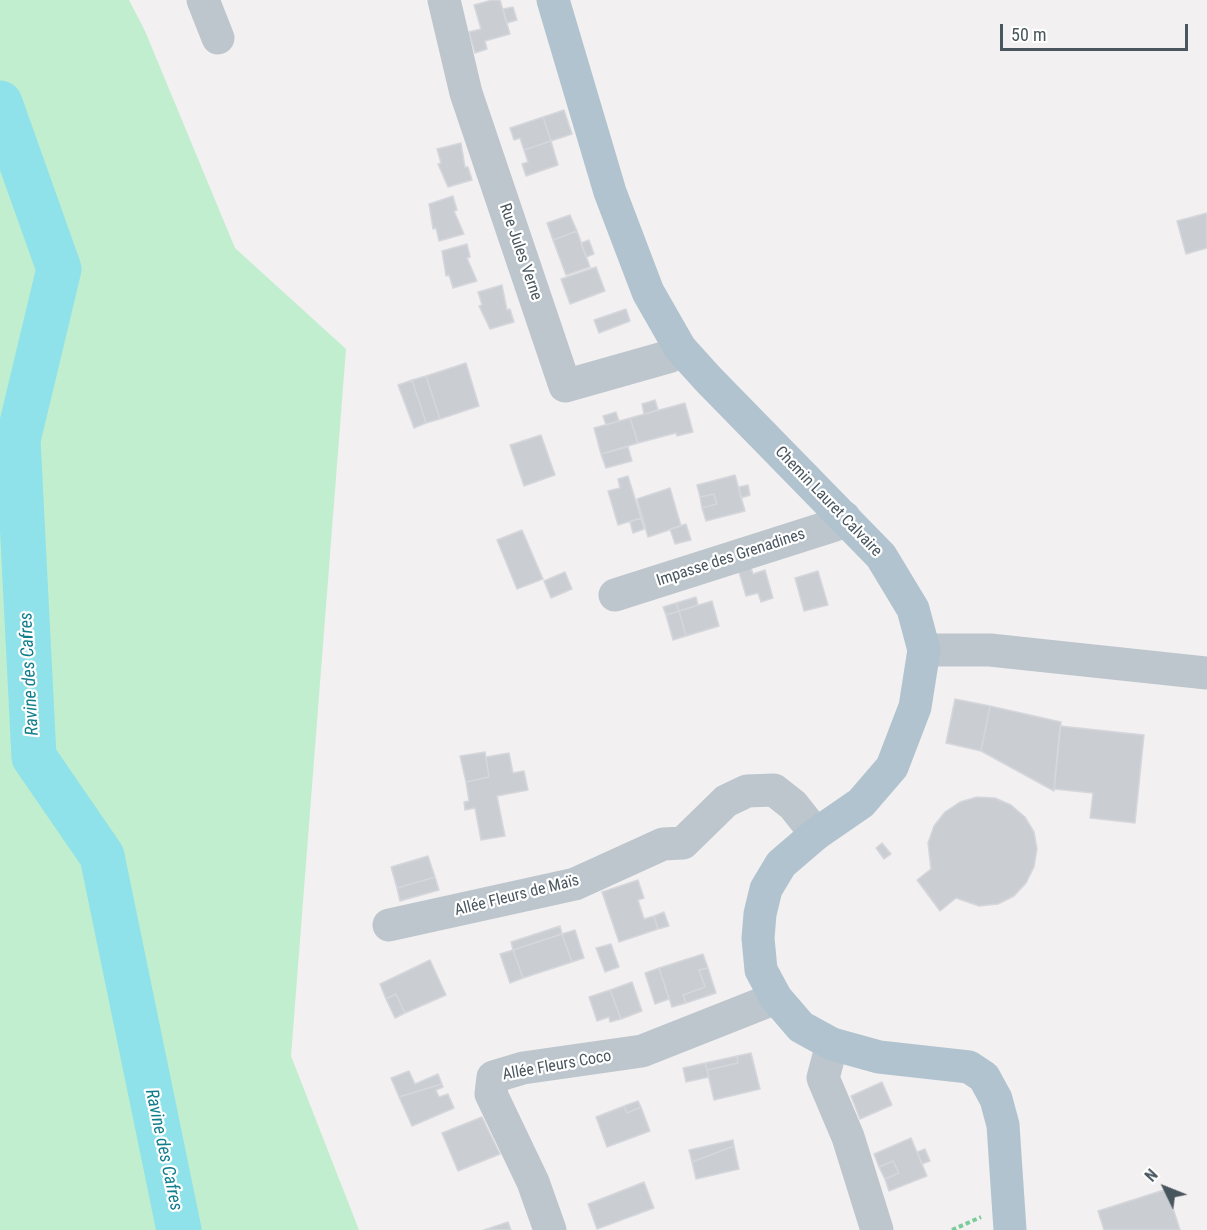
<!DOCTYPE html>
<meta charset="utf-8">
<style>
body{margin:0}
#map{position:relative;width:1207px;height:1230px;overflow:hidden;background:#f3f0f1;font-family:"Roboto Condensed",sans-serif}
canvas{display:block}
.north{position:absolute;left:1135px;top:1158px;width:60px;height:60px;-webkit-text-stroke:4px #fff;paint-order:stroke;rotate:313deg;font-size:16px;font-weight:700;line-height:24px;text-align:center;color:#49565e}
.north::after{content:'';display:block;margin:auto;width:21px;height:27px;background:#49565e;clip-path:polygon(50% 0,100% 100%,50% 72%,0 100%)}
.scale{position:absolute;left:1000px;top:24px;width:188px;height:27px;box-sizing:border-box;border:3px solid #49565e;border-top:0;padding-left:8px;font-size:18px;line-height:21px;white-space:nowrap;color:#49565e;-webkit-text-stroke:4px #fff;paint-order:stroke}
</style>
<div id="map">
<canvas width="1207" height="1230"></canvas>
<div class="north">N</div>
<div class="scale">50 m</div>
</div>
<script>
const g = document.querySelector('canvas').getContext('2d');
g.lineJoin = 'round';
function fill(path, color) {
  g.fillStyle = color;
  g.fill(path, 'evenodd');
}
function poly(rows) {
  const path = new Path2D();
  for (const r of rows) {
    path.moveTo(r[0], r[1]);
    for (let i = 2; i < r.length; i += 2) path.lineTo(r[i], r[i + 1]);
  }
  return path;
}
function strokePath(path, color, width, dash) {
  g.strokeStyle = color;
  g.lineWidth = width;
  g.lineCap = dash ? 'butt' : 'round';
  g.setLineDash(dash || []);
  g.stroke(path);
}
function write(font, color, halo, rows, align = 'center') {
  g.font = font + ' "Roboto Condensed",sans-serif';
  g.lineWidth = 4.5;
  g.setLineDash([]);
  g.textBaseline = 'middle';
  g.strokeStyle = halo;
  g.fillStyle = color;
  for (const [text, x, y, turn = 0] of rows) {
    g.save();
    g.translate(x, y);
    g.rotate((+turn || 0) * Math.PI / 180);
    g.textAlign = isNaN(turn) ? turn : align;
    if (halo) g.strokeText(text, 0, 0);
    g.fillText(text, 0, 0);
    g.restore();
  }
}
const green = poly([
 [0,0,129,0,145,31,235,248,346,349,291,1056,359,1230,0,1230]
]);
const river = poly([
 [0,103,59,269,18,440,34,757,102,856,179,1230]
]);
const building = poly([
 [492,0,500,0,510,34,485,41,487,49,475,53,469,32,481,29,474,5,492,0],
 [513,7,517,20,507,23,503,9,513,7],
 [564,110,572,134,551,141,543,117,564,110],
 [543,117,551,141,524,150,520,138,514,140,510,128,543,117],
 [551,141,558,165,526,176,522,164,528,162,524,150,551,141],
 [461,143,465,167,468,167,472,180,448,187,438,164,441,163,437,149,461,143],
 [453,196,457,210,454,211,464,234,439,241,436,228,433,229,429,204,453,196],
 [1207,213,1207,248,1186,254,1177,221,1207,213],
 [570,215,577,231,553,240,547,223,570,215],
 [577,231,590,267,566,275,553,240,577,231],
 [589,240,594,254,586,257,581,243,589,240],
 [467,244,470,257,467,258,477,281,453,288,449,275,446,276,442,251,467,244],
 [596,267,605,291,570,304,561,279,596,267],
 [502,285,507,310,510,309,514,322,490,329,479,306,482,305,478,292,502,285],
 [626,309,630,321,599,333,594,320,626,309],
 [466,363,479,406,440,419,426,376,466,363],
 [426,376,440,419,426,423,412,380,426,376],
 [412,380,426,423,414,428,398,385,412,380],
 [655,400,658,410,644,414,642,404,655,400],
 [685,403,693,432,677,436,676,433,638,443,630,418,685,403],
 [616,412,619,421,606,425,603,416,616,412],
 [630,418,638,443,601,454,594,428,630,418],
 [541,435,555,475,524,486,510,445,541,435],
 [628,447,632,461,606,468,601,454,628,447],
 [735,475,745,511,706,521,702,508,717,504,714,494,700,497,697,485,735,475],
 [628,476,641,518,618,525,608,491,620,488,618,479,628,476],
 [748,485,750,495,741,498,739,487,748,485],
 [670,488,681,526,648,537,637,499,670,488],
 [714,494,717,504,702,508,700,497,714,494],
 [641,518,644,529,633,533,630,522,641,518],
 [686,524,691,540,675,544,670,529,686,524],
 [522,530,543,579,517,589,497,540,522,530],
 [751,568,753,574,765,570,773,598,761,602,758,593,746,596,739,572,751,568],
 [818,571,828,605,804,611,795,578,818,571],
 [565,572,572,589,551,598,544,581,565,572],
 [696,597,698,605,679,611,676,603,696,597],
 [712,601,719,626,686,636,679,611,712,601],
 [676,603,679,611,666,615,663,607,676,603],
 [679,611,686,636,673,640,666,615,679,611],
 [955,699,990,706,981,751,946,743,955,699],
 [990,706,1061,722,1054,791,981,751,990,706],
 [1060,726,1144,735,1135,823,1090,818,1093,793,1054,789,1060,726],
 [485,752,489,777,466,782,460,756,485,752],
 [509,753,513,773,524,771,528,790,497,796,505,836,481,840,475,808,465,810,464,802,469,801,466,782,489,777,486,757,509,753],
 [977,797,995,798,1011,805,1025,817,1034,832,1037,849,1034,867,1026,883,1014,896,998,904,979,906,956,898,940,911,917,880,931,869,928,843,934,826,945,812,960,802,977,797],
 [882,843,891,854,884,859,876,848,882,843],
 [428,856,435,877,397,888,391,867,428,856],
 [435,877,439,890,400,901,397,888,435,877],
 [638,880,644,898,638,900,644,919,654,916,658,929,619,942,602,892,638,880],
 [664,912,669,926,658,929,654,916,664,912],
 [560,926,562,934,513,950,511,942,560,926],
 [575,930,584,958,572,962,562,934,575,930],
 [562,934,572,962,523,978,513,950,562,934],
 [611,944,619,967,605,972,596,948,611,944],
 [513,950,523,978,510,983,500,954,513,950],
 [703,954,708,968,699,970,705,987,683,995,686,1003,672,1007,659,968,703,954],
 [430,960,446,995,405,1013,396,994,386,999,380,984,430,960],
 [659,968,669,999,655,1004,645,973,659,968],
 [708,968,716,993,686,1003,683,995,705,987,699,970,708,968],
 [632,982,642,1011,621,1019,610,990,632,982],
 [610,990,621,1019,610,1022,609,1017,597,1021,589,997,610,990],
 [396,994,405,1013,395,1018,386,999,396,994],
 [751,1053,760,1089,714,1100,707,1070,738,1063,737,1056,751,1053],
 [737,1056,738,1063,707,1070,705,1063,737,1056],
 [705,1063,709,1077,686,1082,683,1068,705,1063],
 [409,1071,415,1084,438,1074,442,1084,399,1097,391,1078,409,1071],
 [882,1082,892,1105,860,1119,851,1096,882,1082],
 [442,1084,443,1087,436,1090,439,1097,448,1094,454,1108,412,1126,399,1097,442,1084],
 [638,1101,641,1107,627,1113,624,1106,638,1101],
 [624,1106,627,1113,641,1107,650,1131,607,1147,596,1117,624,1106],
 [482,1117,500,1154,458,1171,442,1133,482,1117],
 [911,1138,927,1176,889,1191,885,1179,899,1173,893,1161,879,1167,874,1154,911,1138],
 [733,1140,734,1146,692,1162,689,1150,733,1140],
 [734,1146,739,1169,696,1179,692,1162,734,1146],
 [925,1149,930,1161,922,1164,917,1152,925,1149],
 [893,1161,899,1173,885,1179,879,1167,893,1161],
 [644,1182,654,1208,597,1229,588,1204,644,1182],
 [1167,1189,1180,1230,1104,1230,1098,1211,1167,1189],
 [508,1222,511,1230,484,1230,508,1222]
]);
const path = poly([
 [952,1230,981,1217]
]);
const minor = poly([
 [203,0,218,38],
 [444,0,466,93,565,386,671,356,680,348],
 [615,595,835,525,844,517],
 [924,650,990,650,1207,673],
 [389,925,575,884,663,844,683,843,726,801,747,791,774,790,793,805,816,834],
 [832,1044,823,1078,848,1137,877,1230],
 [550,1230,533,1182,491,1094,493,1077,523,1068,642,1051,776,998]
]);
const major = poly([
 [553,0,610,192,648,292,680,348,708,379,881,556,913,609,924,650,915,707,892,767,861,803,816,834,781,864,766,889,760,914,758,938,761,970,776,998,801,1027,832,1044,879,1057,969,1067,984,1077,996,1099,1003,1125,1010,1230]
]);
const streetNames = [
 ["Rue Jules Verne",520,252,71],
 ["Chemin Lauret Calvaire",828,502,46],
 ["Impasse des Grenadines",731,558,-18],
 ["Allée Fleurs de Maïs",517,896,-14],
 ["Allée Fleurs Coco",557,1066,-10]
];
const waterNames = [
 ["Ravine des Cafres",30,674,-93],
 ["Ravine des Cafres",163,1150,78]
];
fill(green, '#c1eece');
strokePath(river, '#8fe1ea', 45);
fill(building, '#caced3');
strokePath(building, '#d5d7dc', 1.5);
strokePath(path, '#79cc9a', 4, [4.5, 3]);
strokePath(minor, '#bdc6cd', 33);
strokePath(major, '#b1c3ce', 33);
write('16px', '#49565e', '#fff', streetNames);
write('italic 18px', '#107e8b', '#fff', waterNames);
</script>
